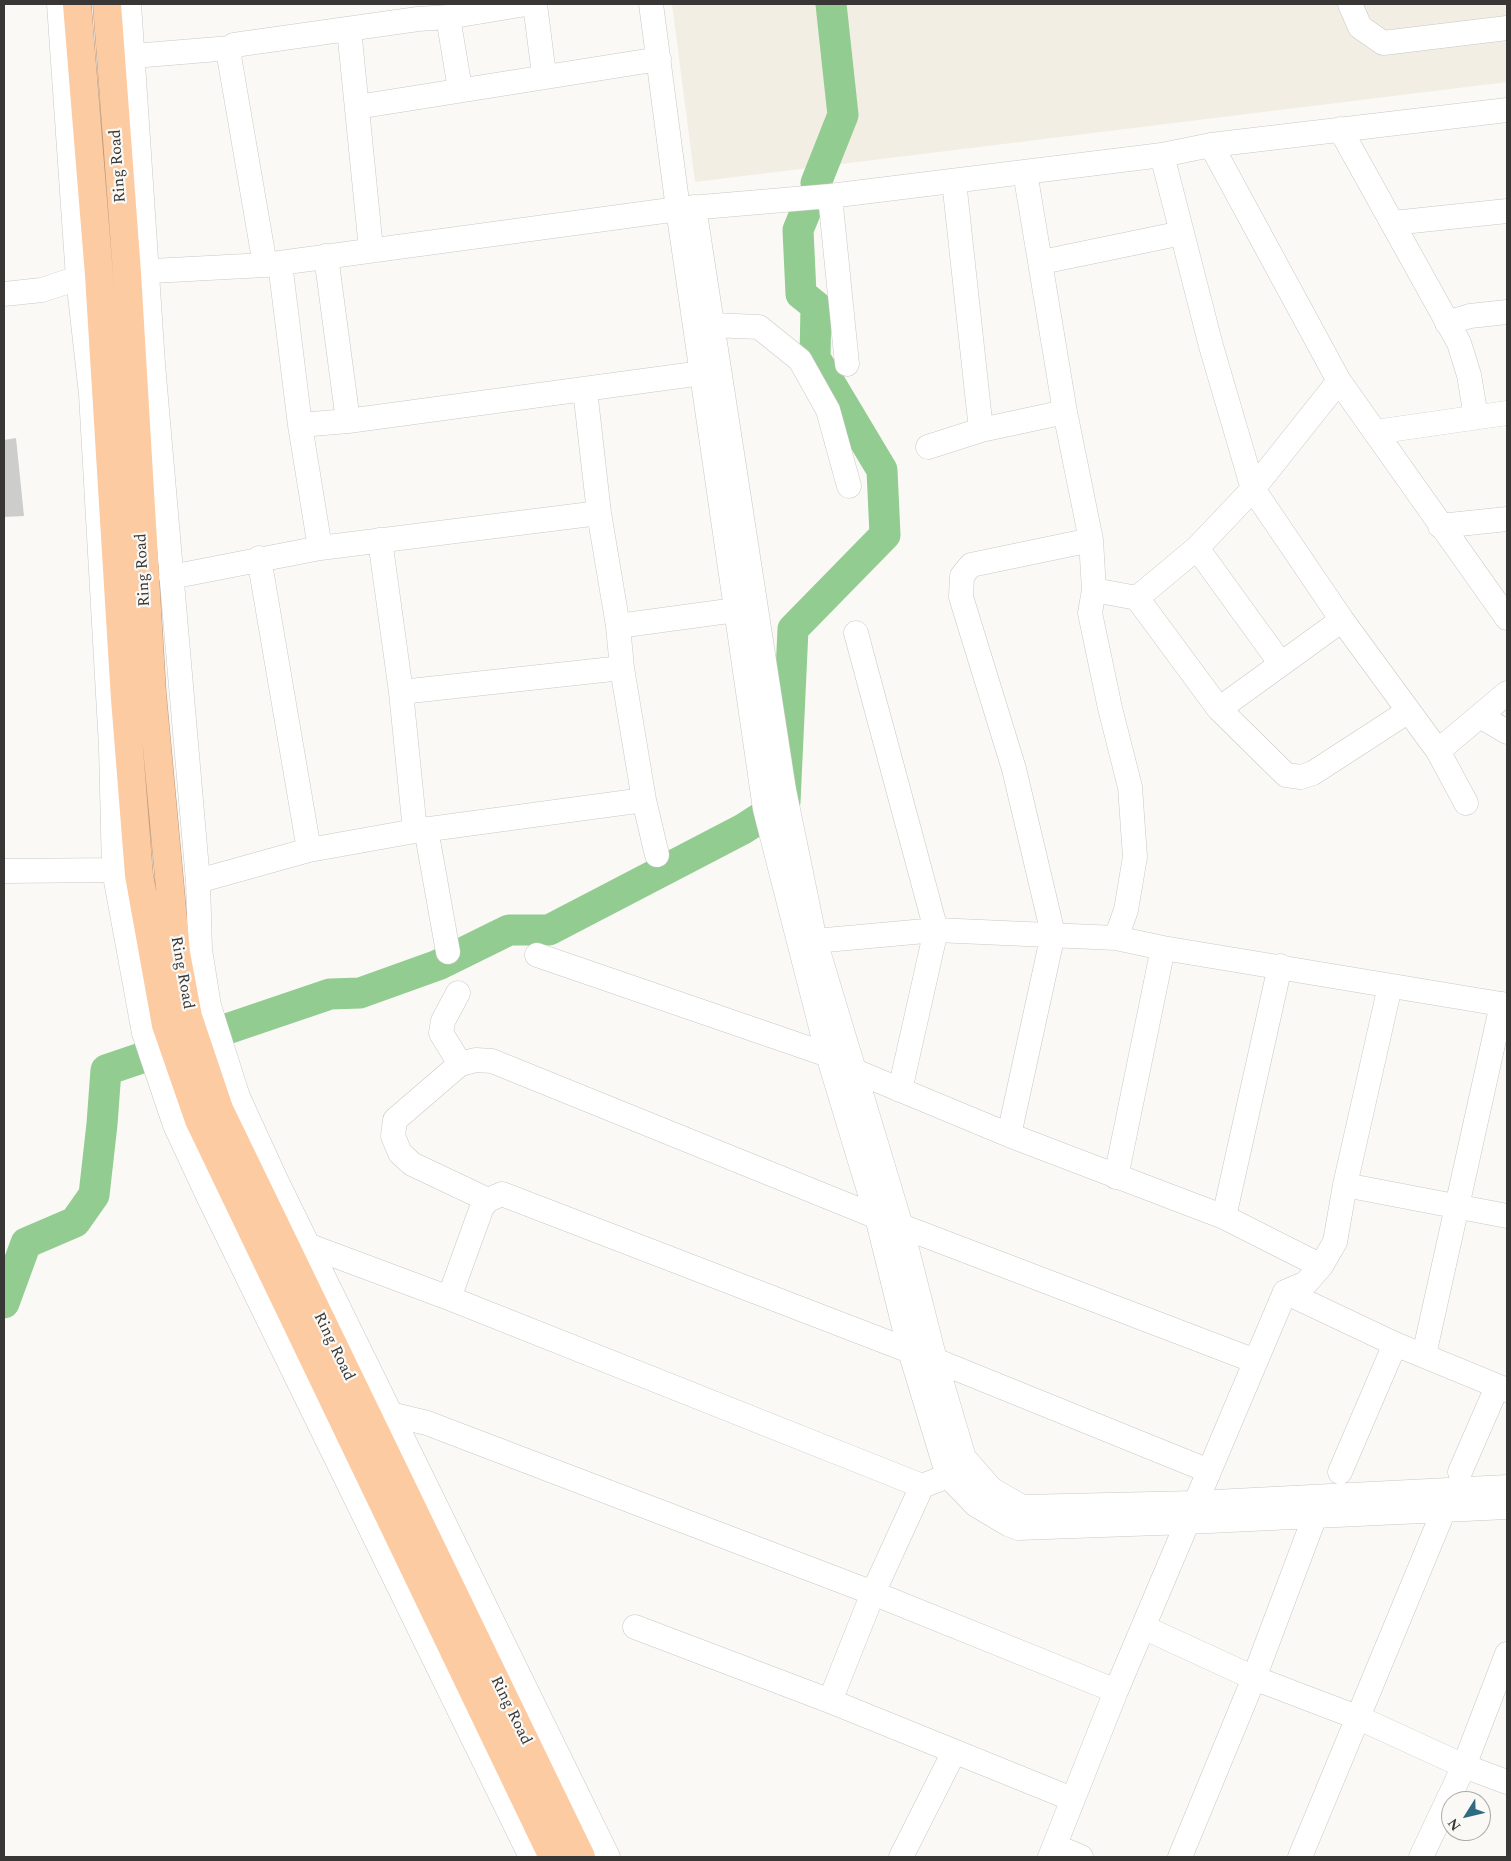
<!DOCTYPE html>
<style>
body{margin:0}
#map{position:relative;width:1511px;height:1861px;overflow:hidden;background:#faf9f6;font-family:Spectral,serif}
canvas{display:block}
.frame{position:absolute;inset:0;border:5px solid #383736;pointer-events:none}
.north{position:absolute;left:1441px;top:1791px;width:50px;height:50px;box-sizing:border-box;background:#faf9f6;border:1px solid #acaba9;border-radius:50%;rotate:234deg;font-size:14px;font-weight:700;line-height:20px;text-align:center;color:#383736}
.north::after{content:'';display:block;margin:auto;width:18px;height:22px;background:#2f6b82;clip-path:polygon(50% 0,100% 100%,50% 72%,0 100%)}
</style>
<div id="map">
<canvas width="1511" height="1861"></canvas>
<div class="frame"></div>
<div class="north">N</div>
</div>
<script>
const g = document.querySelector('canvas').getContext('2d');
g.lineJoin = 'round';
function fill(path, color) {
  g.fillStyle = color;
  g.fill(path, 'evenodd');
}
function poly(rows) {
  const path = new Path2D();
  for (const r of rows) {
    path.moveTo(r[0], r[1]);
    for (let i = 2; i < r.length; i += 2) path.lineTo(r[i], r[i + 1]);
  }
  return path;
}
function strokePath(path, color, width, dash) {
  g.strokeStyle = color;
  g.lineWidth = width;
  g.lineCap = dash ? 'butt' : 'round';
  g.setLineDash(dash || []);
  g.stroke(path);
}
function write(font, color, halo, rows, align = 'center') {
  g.font = font + ' Spectral,serif';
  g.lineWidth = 4.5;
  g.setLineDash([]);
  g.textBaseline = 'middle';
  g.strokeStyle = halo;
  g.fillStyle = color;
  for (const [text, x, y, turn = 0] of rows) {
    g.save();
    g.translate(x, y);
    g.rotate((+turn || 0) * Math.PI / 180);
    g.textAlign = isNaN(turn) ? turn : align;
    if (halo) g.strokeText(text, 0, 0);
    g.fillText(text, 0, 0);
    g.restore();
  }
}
const built = poly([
 [672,4,1507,4,1507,82,695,182]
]);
const river = poly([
 [816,183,843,115,831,4],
 [4,1303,26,1243,75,1222,94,1195,102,1124,106,1070,330,994,360,993,438,965,509,930,549,930,743,829,785,802,793,629,885,535,882,470,815,358,816,306,801,294,798,230,807,208]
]);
const building = poly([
 [16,438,24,516,4,517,4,440]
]);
const minor = poly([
 [59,4,78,278,91,394,111,747,114,870,144,1033,175,1125,209,1198,531,1857],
 [129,4,153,364,198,881,200,950,209,1006,238,1097,276,1180,608,1857],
 [535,4,544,75],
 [651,4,678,209,765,809,828,1055,877,1217,910,1351,948,1476,976,1505,1008,1524,1018,1528,1187,1522,1507,1507],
 [1350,4,1360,27,1383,43,1507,28],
 [448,17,460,89],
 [349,29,371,249],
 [133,56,231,48],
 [357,107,659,59],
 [1340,129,1459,343,1469,375,1476,417],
 [1211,145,1339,381,1507,618],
 [1162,155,1211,346,1253,489,1342,620,1438,751,1466,803],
 [1025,172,1065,412,1091,540,1094,590,1090,613,1110,708,1130,787,1135,857,1126,910,1116,938],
 [954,181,981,430],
 [830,196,847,364],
 [694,207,784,790,815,941,901,1226,935,1360,964,1458,991,1489,1022,1507,1195,1503,1507,1487],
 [1393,223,1507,211],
 [326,256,348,421],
 [1042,262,1182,233],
 [280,263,300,425,320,548],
 [265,265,229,56,234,45,418,19,448,17,526,4],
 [133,272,265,265,678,209,830,196,1162,155,1211,145,1507,110],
 [4,294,42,290,78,278,92,276],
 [1447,323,1470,316,1507,312],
 [712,325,759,327,800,360,828,410,849,486],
 [585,390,599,513,618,626,622,668,644,800,657,855],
 [300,425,348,421,702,373],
 [1375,432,1507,413],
 [928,447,981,430,1065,412],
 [1440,526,1507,519],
 [380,540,401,692,415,831],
 [1197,548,1281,664],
 [259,558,309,850],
 [171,577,320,548,599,513],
 [1094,590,1137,598,1197,548,1253,489,1339,381],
 [1137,598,1219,709,1286,775,1301,777,1313,773,1407,712],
 [618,626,736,610],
 [856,633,936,930,900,1090],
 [401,692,622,668],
 [1219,709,1342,620],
 [1480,716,1507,732],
 [1438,751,1507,693],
 [426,829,448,952],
 [4,871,114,870],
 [198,881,309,850,415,831,644,800],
 [815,941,936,930,1116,938,1163,948,1507,1005],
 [537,955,828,1055,841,1052],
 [458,993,443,1021,441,1033,460,1064],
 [855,1071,1009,1135,1224,1217,1321,1266],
 [1009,1135,1053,934,1014,769,961,597,962,576,971,565,1091,540],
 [1116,1177,1163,948],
 [1345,1185,1507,1216],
 [488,1200,412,1164,400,1153,393,1136,395,1120,460,1064,476,1060,492,1061,877,1217],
 [1224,1217,1280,966],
 [901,1226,1255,1361],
 [307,1245,449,1298,922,1486,948,1476],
 [1285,1292,1395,1344,1507,1390],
 [449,1298,482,1207,488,1200,502,1194,910,1351],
 [1424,1355,1502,1004],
 [935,1360,1209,1471],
 [390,1414,427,1423,873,1593,1116,1691],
 [1340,1472,1395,1344],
 [1460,1472,1497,1387],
 [635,1627,830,1701,1072,1799],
 [1143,1627,1254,1678,1359,1718,1464,1766,1507,1782],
 [830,1701,873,1593,922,1486],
 [1055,1846,1081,1857],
 [901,1857,954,1752],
 [1050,1857,1116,1691,1285,1292,1306,1283,1321,1266,1335,1242,1345,1185,1390,986],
 [1180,1857,1254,1678,1315,1516],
 [1300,1857,1444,1510],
 [1421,1857,1464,1766,1507,1654]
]);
const highway = poly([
 [77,4,99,275,125,699,139,875,166,1025,199,1120,553,1857],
 [107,4,127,273,152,693,176,953,188,1017,219,1109,581,1857]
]);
const streetNames = [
 ["Ring Road",119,166,-94],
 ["Ring Road",144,570,-93],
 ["Ring Road",181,973,80],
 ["Ring Road",333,1347,64],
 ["Ring Road",510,1711,64]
];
fill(built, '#f2eee4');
strokePath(river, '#92cc90', 31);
fill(building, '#cdcecb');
strokePath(minor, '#c9c8c5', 25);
strokePath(highway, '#b7977c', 29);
strokePath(minor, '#fff', 24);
strokePath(highway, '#fccba2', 28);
write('16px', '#383736', '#faf9f6', streetNames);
</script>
